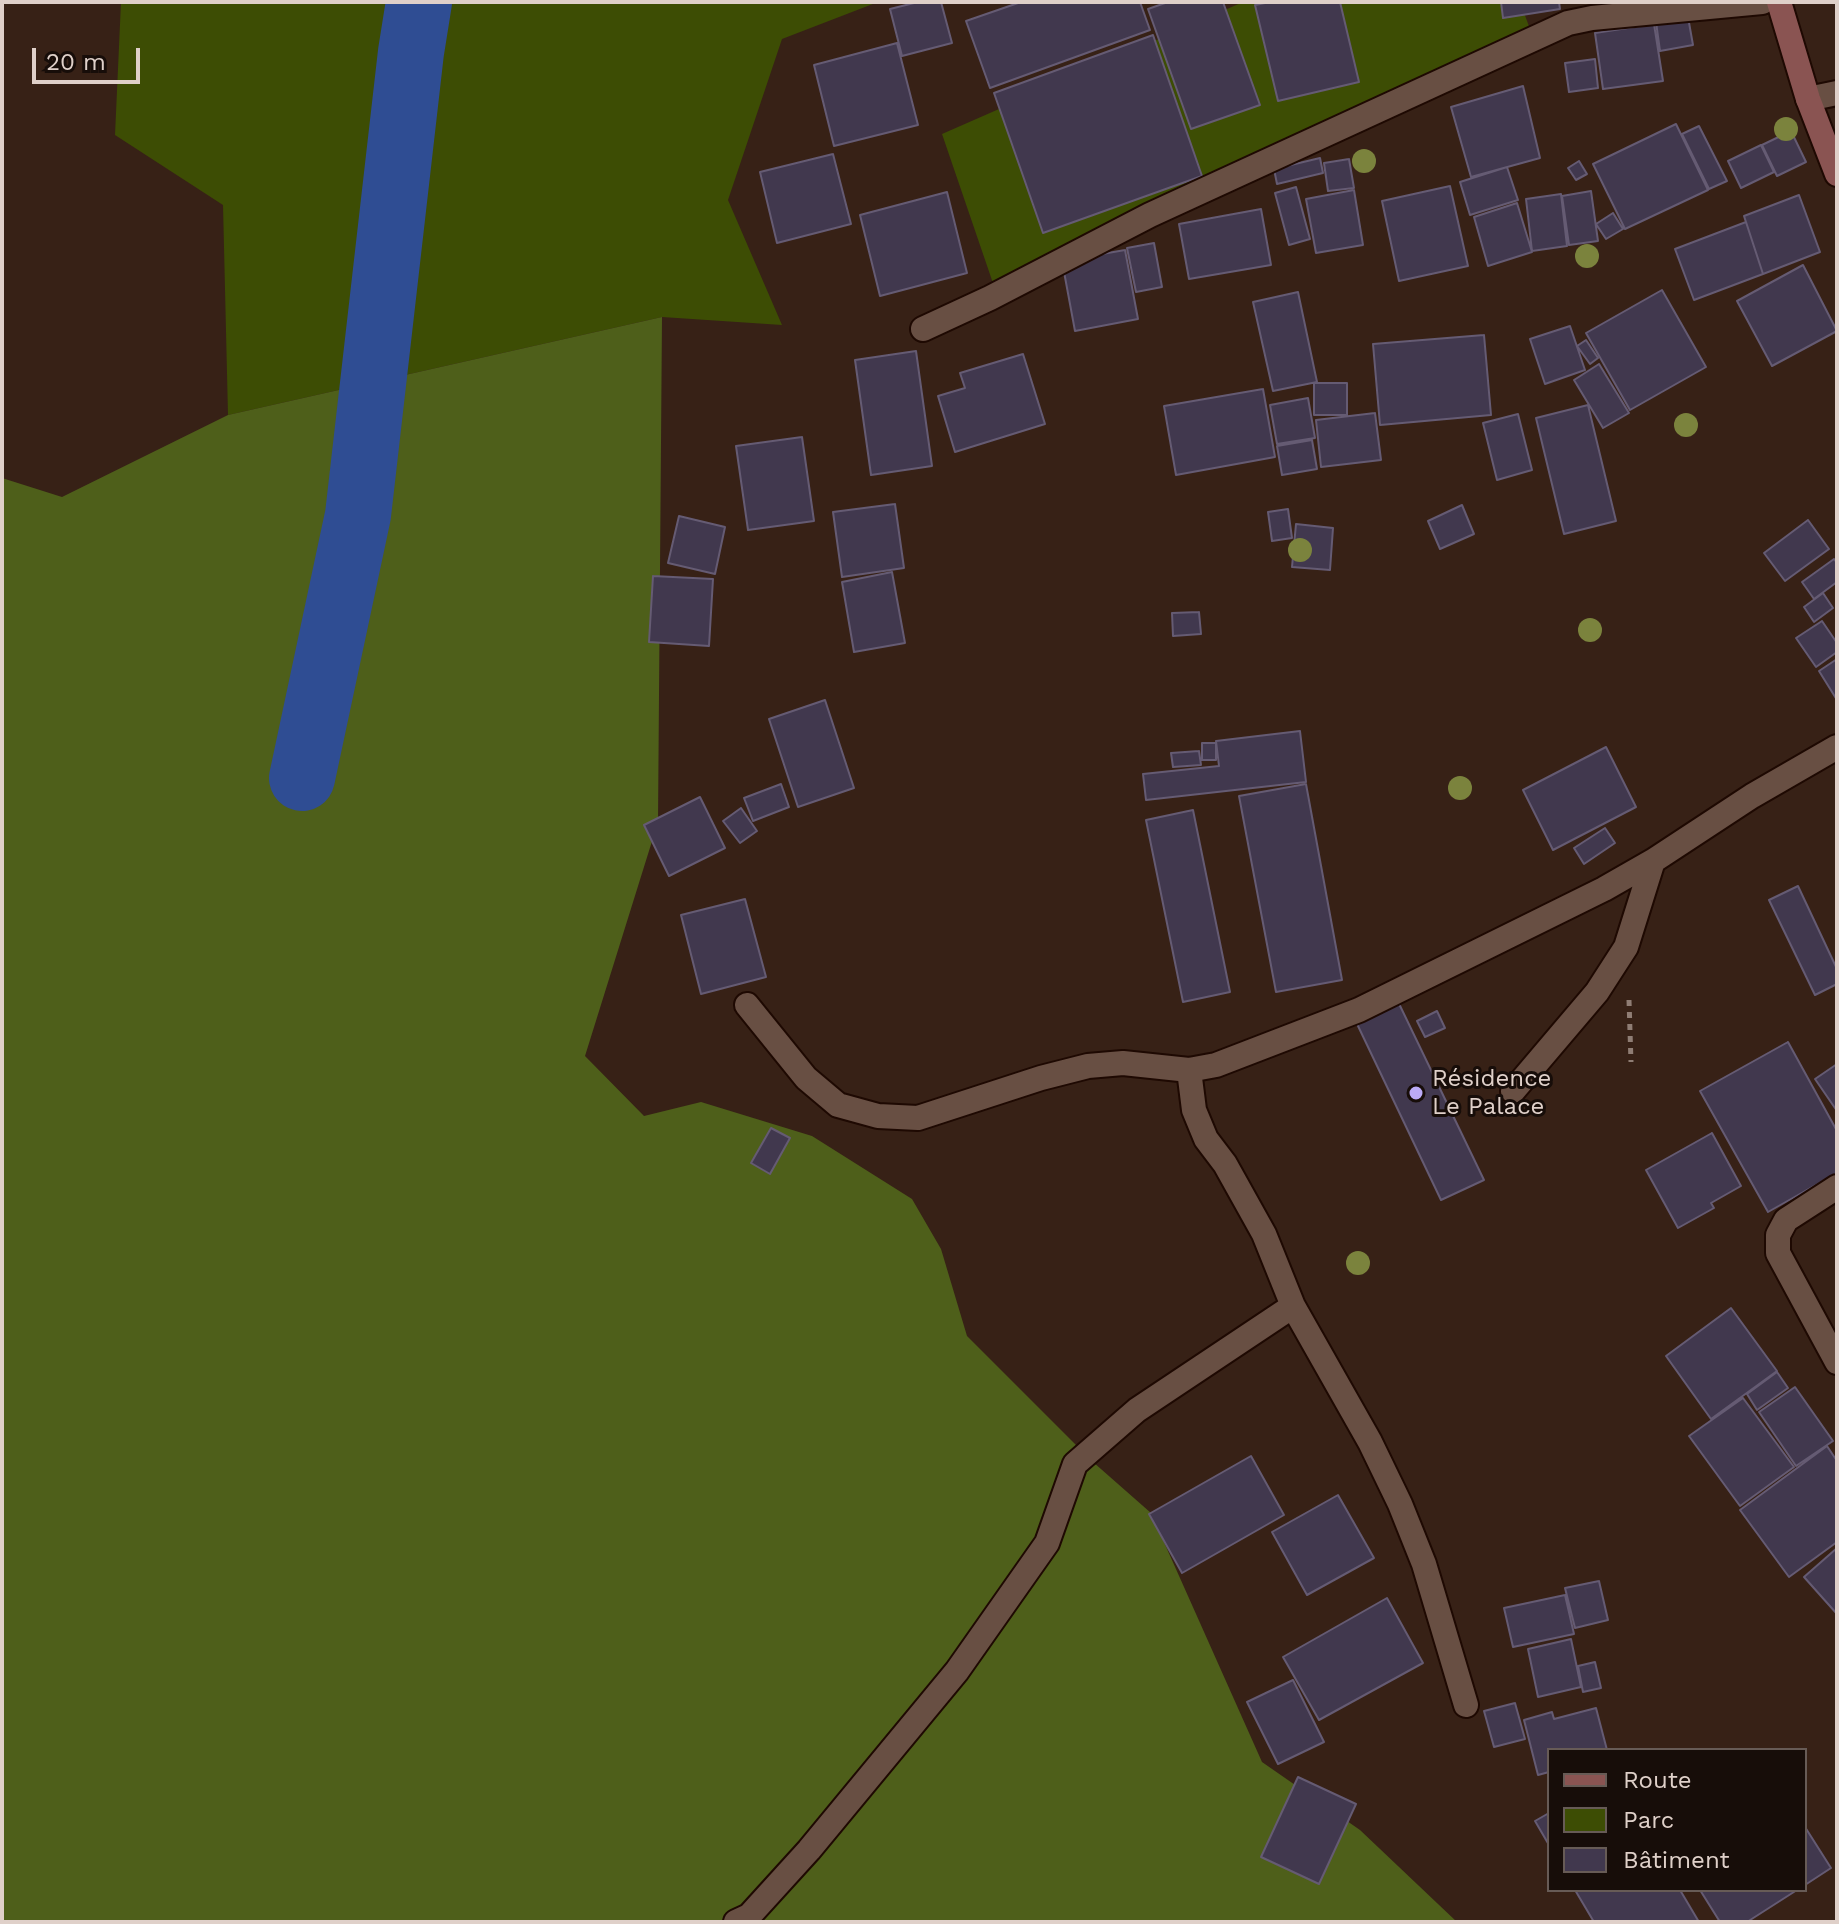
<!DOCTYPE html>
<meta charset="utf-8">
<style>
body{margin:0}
#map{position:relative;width:1839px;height:1924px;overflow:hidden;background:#372116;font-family:"Work Sans",sans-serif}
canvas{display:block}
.frame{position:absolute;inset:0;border:4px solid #dfd0c9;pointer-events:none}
.legend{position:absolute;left:1547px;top:1748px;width:260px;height:144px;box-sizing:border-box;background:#170d09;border:2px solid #675b56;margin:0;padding:10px 14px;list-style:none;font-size:24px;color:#dfd0c9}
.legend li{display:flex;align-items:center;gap:16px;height:40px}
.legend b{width:40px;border:2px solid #675b56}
.scale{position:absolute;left:32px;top:48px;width:108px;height:36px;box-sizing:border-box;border:4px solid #dfd0c9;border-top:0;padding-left:10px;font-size:24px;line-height:28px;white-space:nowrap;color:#dfd0c9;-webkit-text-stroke:6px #170d09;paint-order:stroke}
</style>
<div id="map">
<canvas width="1839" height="1924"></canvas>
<div class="frame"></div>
<ul class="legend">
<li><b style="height:10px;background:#8a5452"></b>Route</li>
<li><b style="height:22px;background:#3d4d04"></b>Parc</li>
<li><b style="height:22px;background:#41384e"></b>Bâtiment</li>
</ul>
<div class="scale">20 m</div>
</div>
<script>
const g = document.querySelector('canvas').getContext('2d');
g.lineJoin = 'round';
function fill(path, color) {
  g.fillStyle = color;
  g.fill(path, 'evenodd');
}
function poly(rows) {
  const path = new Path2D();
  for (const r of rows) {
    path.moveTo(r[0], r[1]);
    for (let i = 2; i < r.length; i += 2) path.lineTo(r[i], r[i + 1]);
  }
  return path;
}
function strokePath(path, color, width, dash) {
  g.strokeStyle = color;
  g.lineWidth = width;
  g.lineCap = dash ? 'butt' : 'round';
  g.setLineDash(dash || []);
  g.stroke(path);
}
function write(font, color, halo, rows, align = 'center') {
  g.font = font + ' "Work Sans",sans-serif';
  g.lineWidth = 6;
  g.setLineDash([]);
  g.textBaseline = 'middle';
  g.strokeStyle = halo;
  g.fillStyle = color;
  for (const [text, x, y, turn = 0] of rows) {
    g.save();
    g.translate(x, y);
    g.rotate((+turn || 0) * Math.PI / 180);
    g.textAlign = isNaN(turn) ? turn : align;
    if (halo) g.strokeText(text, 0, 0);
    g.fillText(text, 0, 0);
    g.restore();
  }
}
const green = poly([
 [121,2,878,2,782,39,728,200,782,325,662,317,228,415,223,205,115,135],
 [1243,2,1520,2,1533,37,996,292,942,134]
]);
const forest = poly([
 [662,317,658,822,585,1056,644,1116,701,1102,812,1136,912,1199,941,1249,967,1336,1093,1462,1151,1513,1262,1762,1360,1830,1457,1922,2,1922,2,478,62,497,228,415]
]);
const river = poly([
 [302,778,358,515,411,52,419,2]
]);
const building = poly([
 [918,2,941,2,952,43,902,56,890,9,918,2],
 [1021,2,1140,2,1150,30,990,88,966,21,1021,2],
 [1168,2,1223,2,1260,105,1191,129,1148,9,1168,2],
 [1270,2,1340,2,1359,82,1278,101,1255,5,1270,2],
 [1501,2,1559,2,1560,9,1503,18,1501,2],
 [1688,17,1693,45,1660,51,1656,22,1688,17],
 [1654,24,1663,81,1603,89,1595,33,1654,24],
 [1153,35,1202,176,1043,233,994,93,1153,35],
 [897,43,918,125,834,146,814,65,897,43],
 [1595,59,1598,88,1569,92,1565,63,1595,59],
 [1523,86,1540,158,1471,177,1451,107,1523,86],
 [1676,124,1708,190,1625,229,1593,164,1676,124],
 [1699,126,1727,181,1709,189,1682,134,1699,126],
 [1791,131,1806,162,1777,176,1762,145,1791,131],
 [1761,145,1774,172,1741,188,1728,161,1761,145],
 [833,154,851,224,777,243,760,172,833,154],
 [1320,158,1323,173,1277,184,1274,169,1320,158],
 [1349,159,1354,188,1328,191,1324,163,1349,159],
 [1579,161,1587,174,1576,180,1568,168,1579,161],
 [1507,167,1518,200,1470,215,1460,182,1507,167],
 [1450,186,1468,266,1399,281,1382,201,1450,186],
 [1296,187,1310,239,1289,245,1275,193,1296,187],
 [1354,190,1363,245,1316,253,1306,199,1354,190],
 [1591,191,1598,241,1569,245,1562,196,1591,191],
 [947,192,967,273,880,296,860,215,947,192],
 [1561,194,1567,246,1532,251,1526,199,1561,194],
 [1799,195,1820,252,1763,274,1744,216,1799,195],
 [1517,203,1532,252,1488,266,1474,217,1517,203],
 [1261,209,1271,265,1189,279,1179,224,1261,209],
 [1613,213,1623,229,1606,239,1596,224,1613,213],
 [1746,222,1763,274,1694,300,1675,249,1746,222],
 [1154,243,1162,287,1136,292,1127,248,1154,243],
 [1125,250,1138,319,1075,331,1062,261,1125,250],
 [1803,265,1837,331,1772,366,1737,301,1803,265],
 [1662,290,1706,367,1630,410,1586,333,1662,290],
 [1298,292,1317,382,1273,391,1253,302,1298,292],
 [1570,326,1585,370,1545,384,1530,339,1570,326],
 [1484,335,1491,415,1380,425,1373,344,1484,335],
 [1586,340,1598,358,1590,364,1577,346,1586,340],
 [916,351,932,466,871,475,855,360,916,351],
 [1023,354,1045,424,955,452,938,396,965,388,960,373,1023,354],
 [1599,364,1629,413,1603,428,1574,380,1599,364],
 [1314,383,1347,383,1347,415,1314,415,1314,383],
 [1263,389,1275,457,1176,475,1164,406,1263,389],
 [1308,398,1315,438,1277,444,1270,405,1308,398],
 [1588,405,1616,521,1564,534,1536,418,1588,405],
 [1375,413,1381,460,1321,467,1316,420,1375,413],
 [1518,414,1532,470,1497,480,1483,423,1518,414],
 [802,437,814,521,748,530,736,446,802,437],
 [1312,440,1317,469,1282,475,1277,446,1312,440],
 [895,504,904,568,842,577,833,512,895,504],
 [1462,505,1474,534,1440,549,1428,521,1462,505],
 [1288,509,1292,538,1272,541,1268,512,1288,509],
 [679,516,725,527,715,574,668,563,679,516],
 [1808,520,1829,549,1785,581,1764,553,1808,520],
 [1296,524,1333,528,1330,570,1292,567,1296,524],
 [1834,559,1837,563,1837,582,1814,599,1802,582,1834,559],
 [892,572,905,643,854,652,842,582,892,572],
 [653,576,713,579,709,646,649,642,653,576],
 [1823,593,1833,608,1814,622,1804,607,1823,593],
 [1199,612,1201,634,1173,636,1172,613,1199,612],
 [1822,621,1837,643,1837,652,1816,667,1796,638,1822,621],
 [1837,659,1837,700,1819,671,1837,659],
 [825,700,854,788,798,807,769,719,825,700],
 [1300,731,1306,782,1146,800,1143,774,1219,766,1216,741,1300,731],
 [1202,743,1216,743,1216,760,1202,760,1202,743],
 [1606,747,1636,807,1553,850,1523,790,1606,747],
 [1199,751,1201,765,1173,767,1171,753,1199,751],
 [781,784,789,807,753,821,744,798,781,784],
 [1306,784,1342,980,1276,992,1239,796,1306,784],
 [700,797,725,848,669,876,644,825,700,797],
 [741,808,757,831,740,843,723,821,741,808],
 [1193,810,1230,992,1183,1002,1146,820,1193,810],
 [1605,828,1615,843,1584,864,1574,848,1605,828],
 [1798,886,1837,969,1837,984,1815,995,1769,900,1798,886],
 [745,899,766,977,701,994,681,915,745,899],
 [1390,985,1484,1180,1441,1200,1348,1005,1390,985],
 [1437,1011,1445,1028,1425,1037,1417,1021,1437,1011],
 [1788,1042,1837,1131,1837,1173,1768,1212,1700,1091,1788,1042],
 [1837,1064,1837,1111,1815,1079,1837,1064],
 [771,1128,790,1138,770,1174,751,1163,771,1128],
 [1712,1133,1741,1186,1711,1203,1714,1208,1678,1228,1646,1170,1712,1133],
 [1731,1308,1777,1371,1711,1419,1666,1356,1731,1308],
 [1777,1372,1788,1388,1757,1410,1747,1394,1777,1372],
 [1795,1387,1833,1441,1796,1466,1759,1412,1795,1387],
 [1743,1398,1794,1467,1740,1506,1689,1436,1743,1398],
 [1827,1446,1837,1461,1837,1542,1789,1577,1740,1510,1827,1446],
 [1251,1456,1284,1515,1182,1573,1149,1514,1251,1456],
 [1338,1495,1374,1558,1307,1595,1272,1532,1338,1495],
 [1837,1548,1837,1614,1804,1577,1837,1548],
 [1599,1581,1608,1620,1575,1628,1565,1588,1599,1581],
 [1565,1595,1574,1634,1513,1647,1504,1608,1565,1595],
 [1387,1598,1423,1663,1319,1720,1283,1657,1387,1598],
 [1571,1639,1581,1687,1538,1697,1528,1649,1571,1639],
 [1595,1662,1601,1688,1583,1692,1578,1666,1595,1662],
 [1293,1680,1324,1742,1278,1764,1247,1702,1293,1680],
 [1515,1703,1525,1739,1494,1747,1484,1711,1515,1703],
 [1596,1708,1607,1750,1549,1750,1549,1772,1538,1775,1524,1720,1552,1712,1554,1719,1596,1708],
 [1298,1777,1356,1804,1319,1884,1261,1857,1298,1777],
 [1549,1813,1549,1845,1535,1821,1549,1813],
 [1805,1827,1831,1868,1805,1885,1805,1827],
 [1575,1890,1680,1890,1699,1922,1594,1922,1575,1890],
 [1700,1890,1797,1890,1747,1922,1720,1922,1700,1890]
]);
const path = poly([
 [1629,1000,1631,1062]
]);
const street = poly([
 [1808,99,1837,93],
 [923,329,990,298,1150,215,1568,23,1592,18,1762,2],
 [747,1005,806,1078,838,1105,878,1116,918,1118,1041,1078,1088,1066,1123,1063,1189,1070,1216,1065,1359,1010,1604,889,1653,861,1752,796,1837,747],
 [1189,1070,1194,1110,1206,1139,1225,1164,1264,1234,1293,1306,1370,1442,1400,1504,1424,1564,1466,1705],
 [1513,1091,1597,992,1626,947,1653,861],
 [1837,1187,1786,1220,1778,1235,1778,1253,1837,1362],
 [736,1922,749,1916,809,1850,957,1671,1047,1543,1075,1464,1137,1410,1293,1306]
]);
const secondary = poly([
 [1779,2,1808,99,1837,174]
]);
const trees = [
 [1786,129],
 [1364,161],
 [1587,256],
 [1686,425],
 [1300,550],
 [1590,630],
 [1460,788],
 [1358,1263]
];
const markers = [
 [1416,1093,8,"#bbaaf6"]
];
const poiNames = [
 ["Résidence",1432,1079],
 ["Le Palace",1432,1107]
];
fill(green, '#3d4d04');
fill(forest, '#4e5f1a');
strokePath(river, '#2f4d93', 66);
fill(building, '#41384e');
strokePath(building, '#655b73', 2);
strokePath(street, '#1e0902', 28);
strokePath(secondary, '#1e0902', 28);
strokePath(path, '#8f7d74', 5, [6, 6]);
strokePath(street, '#684f43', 24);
strokePath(secondary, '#8a5452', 24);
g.fillStyle = '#7b833d';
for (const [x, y] of trees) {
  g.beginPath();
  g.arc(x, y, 12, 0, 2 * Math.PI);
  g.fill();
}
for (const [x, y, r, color] of markers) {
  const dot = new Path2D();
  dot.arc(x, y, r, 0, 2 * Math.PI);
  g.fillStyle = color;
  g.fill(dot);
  strokePath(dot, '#170d09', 3);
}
write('24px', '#dfd0c9', '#170d09', poiNames, 'left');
</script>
